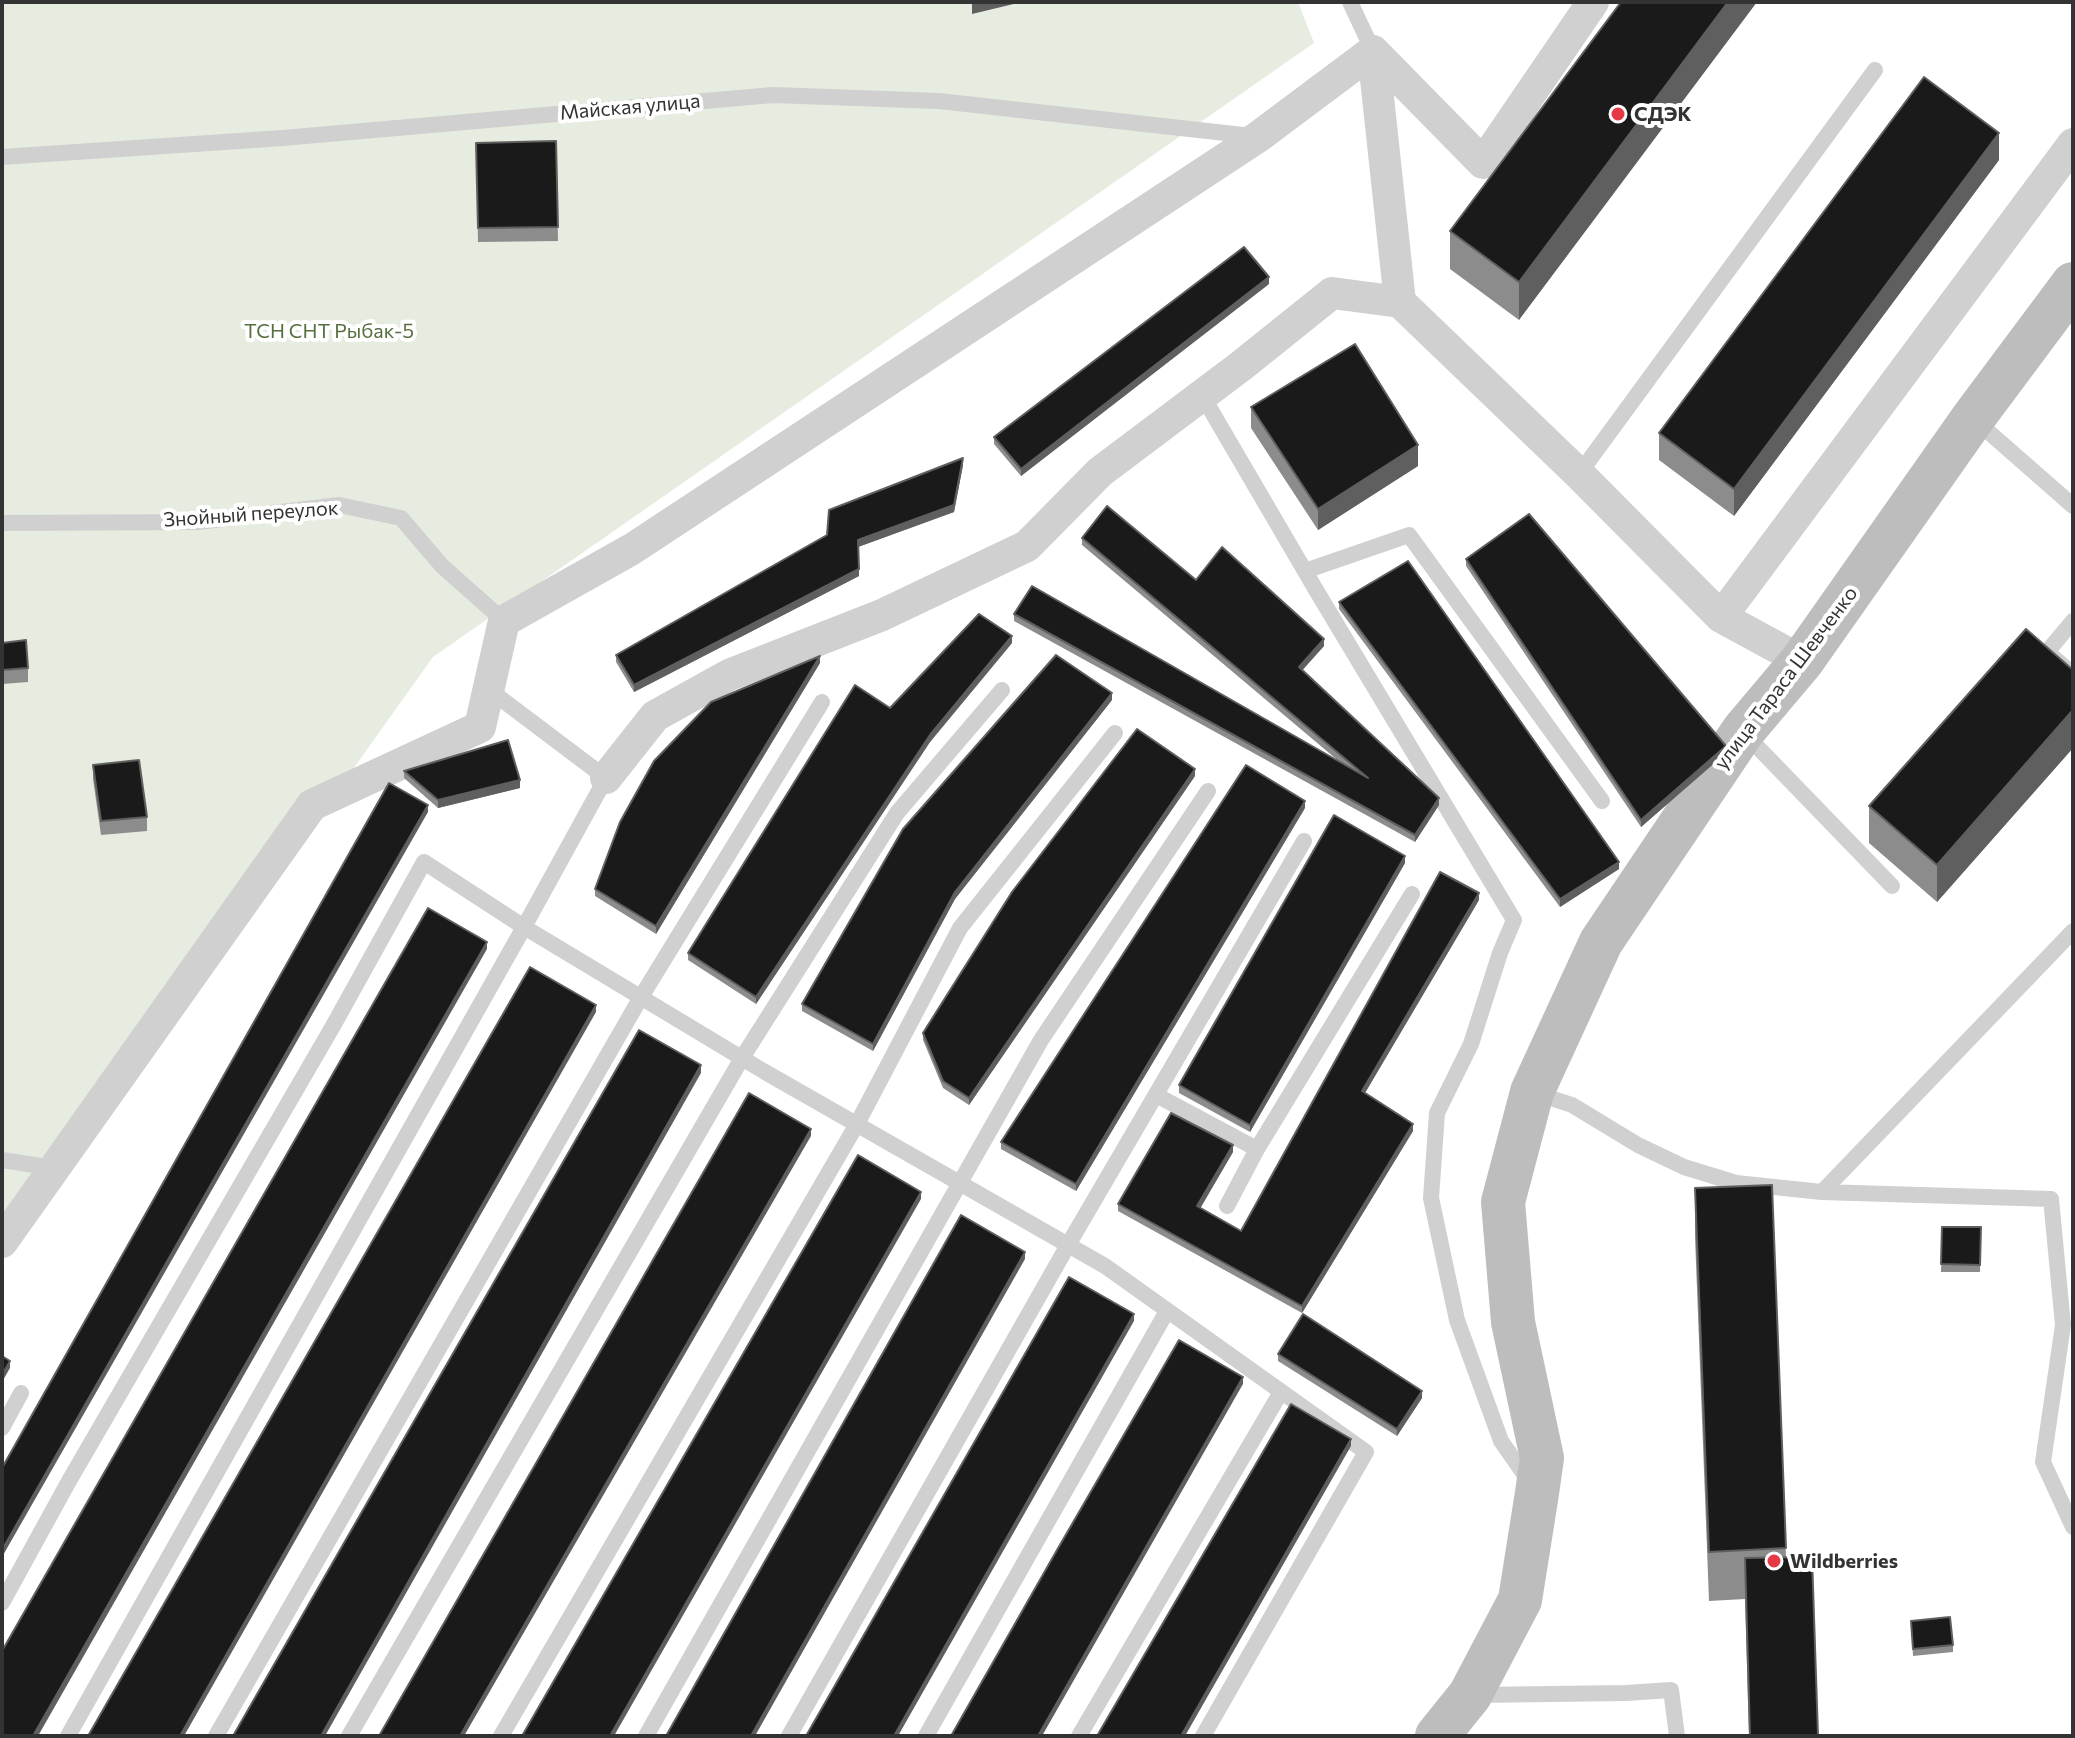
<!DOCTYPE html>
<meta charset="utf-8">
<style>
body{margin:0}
#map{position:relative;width:2075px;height:1738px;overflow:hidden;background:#fff;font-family:Commissioner,sans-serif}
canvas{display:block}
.frame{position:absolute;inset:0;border:4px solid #333;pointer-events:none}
</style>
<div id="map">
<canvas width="2075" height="1738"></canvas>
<div class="frame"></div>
</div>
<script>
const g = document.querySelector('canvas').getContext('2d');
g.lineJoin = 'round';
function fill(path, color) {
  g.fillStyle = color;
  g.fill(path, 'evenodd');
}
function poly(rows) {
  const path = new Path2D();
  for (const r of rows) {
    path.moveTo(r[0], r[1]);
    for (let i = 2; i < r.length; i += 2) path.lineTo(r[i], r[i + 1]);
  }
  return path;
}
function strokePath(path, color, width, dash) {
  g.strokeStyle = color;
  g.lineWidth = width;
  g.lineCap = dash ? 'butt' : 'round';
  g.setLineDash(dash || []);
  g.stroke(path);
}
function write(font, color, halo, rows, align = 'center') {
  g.font = font + ' Commissioner,sans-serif';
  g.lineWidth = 8;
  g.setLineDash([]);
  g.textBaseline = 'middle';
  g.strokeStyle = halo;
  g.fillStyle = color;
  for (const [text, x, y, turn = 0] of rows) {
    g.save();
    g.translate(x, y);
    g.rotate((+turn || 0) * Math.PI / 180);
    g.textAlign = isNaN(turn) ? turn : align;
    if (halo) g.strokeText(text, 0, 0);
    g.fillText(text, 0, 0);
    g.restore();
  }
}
const green = poly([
 [2,2,1298,2,1314,43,433,657,2,1261]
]);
const lane = poly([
 [1350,2,1373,51],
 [2,157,283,138,773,95,939,101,1252,136],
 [1202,395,1316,590,1514,920,1500,953,1471,1044,1437,1113,1431,1198,1457,1320,1501,1441,1531,1484],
 [1975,420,2073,506],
 [1579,474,1875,70],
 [2,523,198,522,339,505,401,518,442,566,504,621],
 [1305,571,1409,535,1602,801],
 [2073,621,2047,652,2073,674],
 [488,689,606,778,524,927,765,1072,1105,1266,1366,1452,1203,1736],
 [1744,733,1892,886],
 [1535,1093,1572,1105,1638,1145,1684,1167,1736,1183,1822,1192,2051,1199,2063,1325,2043,1462,2073,1527],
 [1156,1095,1257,1149,1412,894],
 [2,1160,54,1168],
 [1822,1192,2073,931],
 [1227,1206,1257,1149],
 [2,1428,21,1393],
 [2,1603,69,1481,333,1026,424,862,524,927,68,1736],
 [1476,1695,1626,1693,1671,1690,1677,1736],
 [216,1736,641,997,822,702],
 [349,1736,742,1058,897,813,1002,690],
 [501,1736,857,1124,960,928,1115,733],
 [646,1736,1041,1040,1208,791],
 [789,1736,1068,1245,1304,841],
 [926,1736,1167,1311],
 [1079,1736,1281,1392]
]);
const street = poly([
 [1593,2,1483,163,1373,51,1400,302,1579,474,1721,617,1802,661],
 [1721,617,2073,144],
 [606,778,655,716,729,675,882,615,1027,546,1100,472,1241,366,1332,293,1400,302],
 [2,1242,312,805,480,727,504,621,632,549,1258,137,1373,51]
]);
const secondary = poly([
 [1437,1736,1470,1695,1520,1600,1537,1493,1542,1458,1513,1322,1503,1202,1532,1092,1601,942,1743,731,1802,661,1973,418,2073,284]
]);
const wall = poly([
 [1621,2,1519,320,1450,269,1450,231],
 [556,141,558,241,478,242,476,143],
 [1999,160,1734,516,1659,460,1659,433],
 [1269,284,1021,476,994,444,994,437],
 [1251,407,1418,466,1318,530,1251,428],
 [963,465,954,512,858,547,859,576,634,692,616,662,616,655],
 [1082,538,1196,580,1324,646,1302,670,1439,805,1415,842,1014,621,1014,614,1341,763,1082,545],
 [1466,559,1726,753,1641,827,1466,566],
 [1339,602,1619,869,1560,907,1339,609],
 [2,643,28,668,28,682,2,684],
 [1012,643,930,742,756,1004,688,960,688,953,890,708],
 [820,663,656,934,595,896,595,889],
 [2073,670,2073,748,1937,902,1869,843,1869,806],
 [1112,700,955,899,873,1051,802,1011,802,1004],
 [93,765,147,817,147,831,101,835,93,779],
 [404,771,520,788,438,808,404,778],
 [1195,776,969,1105,943,1088,923,1040,923,1033],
 [1305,808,1076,1191,1001,1149,1001,1142],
 [1405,863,1250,1132,1179,1093,1179,1085],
 [1479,900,1365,1093,1413,1131,1302,1313,1118,1211,1118,1204,1233,1152,1200,1208,1241,1231],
 [1772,1185,1786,1557,1818,1736,1749,1736,1745,1599,1709,1601,1695,1237,1695,1188],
 [1942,1227,1981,1227,1980,1272,1941,1272],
 [1278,1354,1422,1398,1397,1436,1278,1361],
 [1911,1621,1953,1645,1953,1652,1913,1656]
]);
const shadedWall = poly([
 [972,2,1022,2,972,14],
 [1728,2,1757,2,1519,320,1519,282],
 [1999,133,1999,160,1734,516,1734,489],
 [1269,277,1269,284,1021,476,1021,469],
 [1418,445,1418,466,1318,530,1318,509],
 [963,458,963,465,954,512,858,547,858,540],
 [859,569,859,576,634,692,634,685],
 [1012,636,1012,643,930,742,756,1004,756,997,930,735],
 [1324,639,1324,646,1299,674,1299,667],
 [820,656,820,663,656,934,656,926],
 [1112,693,1112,700,955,899,873,1051,873,1044,955,892],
 [2073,710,2073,748,1937,902,1937,865],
 [1726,746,1726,753,1641,827,1641,820],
 [1195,769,1195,776,969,1105,969,1098],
 [520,780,520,788,438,808,438,800],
 [1439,798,1439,805,1415,842,1415,835],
 [1305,801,1305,808,1076,1191,1076,1184],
 [428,805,428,812,2,1557,2,1550],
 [1405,856,1405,863,1250,1132,1250,1125],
 [1619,862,1619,869,1560,907,1560,899],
 [1479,893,1479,900,1362,1098,1362,1091],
 [487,942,487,949,38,1736,33,1736],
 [596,1005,596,1012,184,1736,180,1736],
 [701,1065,701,1073,325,1736,321,1736],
 [1413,1124,1413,1131,1302,1313,1302,1306],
 [811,1129,811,1136,464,1736,460,1736],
 [1233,1145,1233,1152,1197,1214,1197,1206],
 [921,1192,921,1199,614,1736,610,1736],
 [1025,1252,1025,1259,755,1736,751,1736],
 [1134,1314,1134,1321,898,1736,894,1736],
 [10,1361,10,1368,2,1382,2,1375],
 [1243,1377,1243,1384,1042,1736,1038,1736],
 [1422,1391,1422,1398,1397,1436,1397,1429],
 [1351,1439,1351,1446,1185,1736,1181,1736]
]);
const building = poly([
 [1621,2,1728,2,1519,282,1450,231,1621,2],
 [1924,77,1999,133,1734,489,1659,433,1924,77],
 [556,141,558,227,478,228,476,143,556,141],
 [1244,247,1269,277,1021,469,994,437,1244,247],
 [1355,344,1418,445,1318,509,1251,407,1355,344],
 [963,458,954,505,858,540,859,569,634,685,616,655,827,535,829,510,963,458],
 [1107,506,1196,580,1222,547,1324,639,1299,667,1439,798,1415,835,1014,614,1032,586,1368,778,1082,538,1107,506],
 [1529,514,1726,746,1641,820,1466,559,1529,514],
 [1408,561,1619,862,1560,899,1339,602,1408,561],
 [979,614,1012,636,930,735,756,997,688,953,855,685,890,708,979,614],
 [2026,629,2073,670,2073,710,1937,865,1869,806,2026,629],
 [26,640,28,668,2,670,2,643,26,640],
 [1056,655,1112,693,955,892,873,1044,802,1004,903,829,1056,655],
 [820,656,656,926,595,889,620,822,654,761,711,702,820,656],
 [1137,729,1195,769,969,1098,943,1081,923,1033,1012,892,1137,729],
 [508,740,520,780,438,800,404,771,508,740],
 [139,760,147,817,101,821,93,765,139,760],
 [1246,765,1305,801,1076,1184,1001,1142,1246,765],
 [389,783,428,805,2,1550,2,1468,389,783],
 [1334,815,1405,856,1250,1125,1179,1085,1334,815],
 [1440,872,1479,893,1362,1091,1413,1124,1302,1306,1118,1204,1171,1113,1233,1145,1197,1206,1241,1231,1440,872],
 [428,908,487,942,33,1736,2,1736,2,1651,428,908],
 [530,967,596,1005,180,1736,88,1736,530,967],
 [639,1030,701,1065,321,1736,233,1736,639,1030],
 [749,1093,811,1129,460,1736,379,1736,749,1093],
 [858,1155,921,1192,610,1736,522,1736,858,1155],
 [1772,1185,1786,1548,1709,1552,1695,1188,1772,1185],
 [961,1215,1025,1252,751,1736,666,1736,961,1215],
 [1942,1227,1981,1227,1980,1265,1941,1264,1942,1227],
 [1069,1277,1134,1314,894,1736,806,1736,1069,1277],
 [1303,1314,1422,1391,1397,1429,1278,1354,1303,1314],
 [1179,1340,1243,1377,1038,1736,951,1736,1057,1550,1179,1340],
 [2,1356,10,1361,2,1375,2,1356],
 [1291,1404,1351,1439,1181,1736,1097,1736,1291,1404],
 [1812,1557,1818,1736,1750,1736,1745,1558,1812,1557],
 [1950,1617,1953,1645,1913,1649,1911,1621,1950,1617]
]);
const markers = [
 [1618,114,8,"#e63946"],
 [1774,1561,8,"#e63946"]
];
const streetNames = [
 ["Майская улица",630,107,-5],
 ["Знойный переулок",251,514,-4],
 ["улица Тараса Шевченко",1786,678,-53]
];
const poiNames = [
 ["СДЭК",1634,114],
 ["Wildberries",1790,1561]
];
const parkNames = [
 ["ТСН СНТ Рыбак-5",329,331]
];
fill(green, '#e6ecdf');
strokePath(lane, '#d0d0d0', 16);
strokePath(street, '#d0d0d0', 32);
strokePath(secondary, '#bdbdbd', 44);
fill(wall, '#8c8c8c');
fill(shadedWall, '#5f5f5f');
fill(building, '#1a1a1a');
strokePath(building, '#5f5f5f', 2);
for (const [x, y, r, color] of markers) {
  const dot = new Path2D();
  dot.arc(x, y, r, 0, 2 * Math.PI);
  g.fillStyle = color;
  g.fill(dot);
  strokePath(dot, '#fff', 3);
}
write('20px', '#333', '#fff', streetNames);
write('bold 20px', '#333', '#fff', poiNames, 'left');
write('20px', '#56703f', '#fff', parkNames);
</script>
